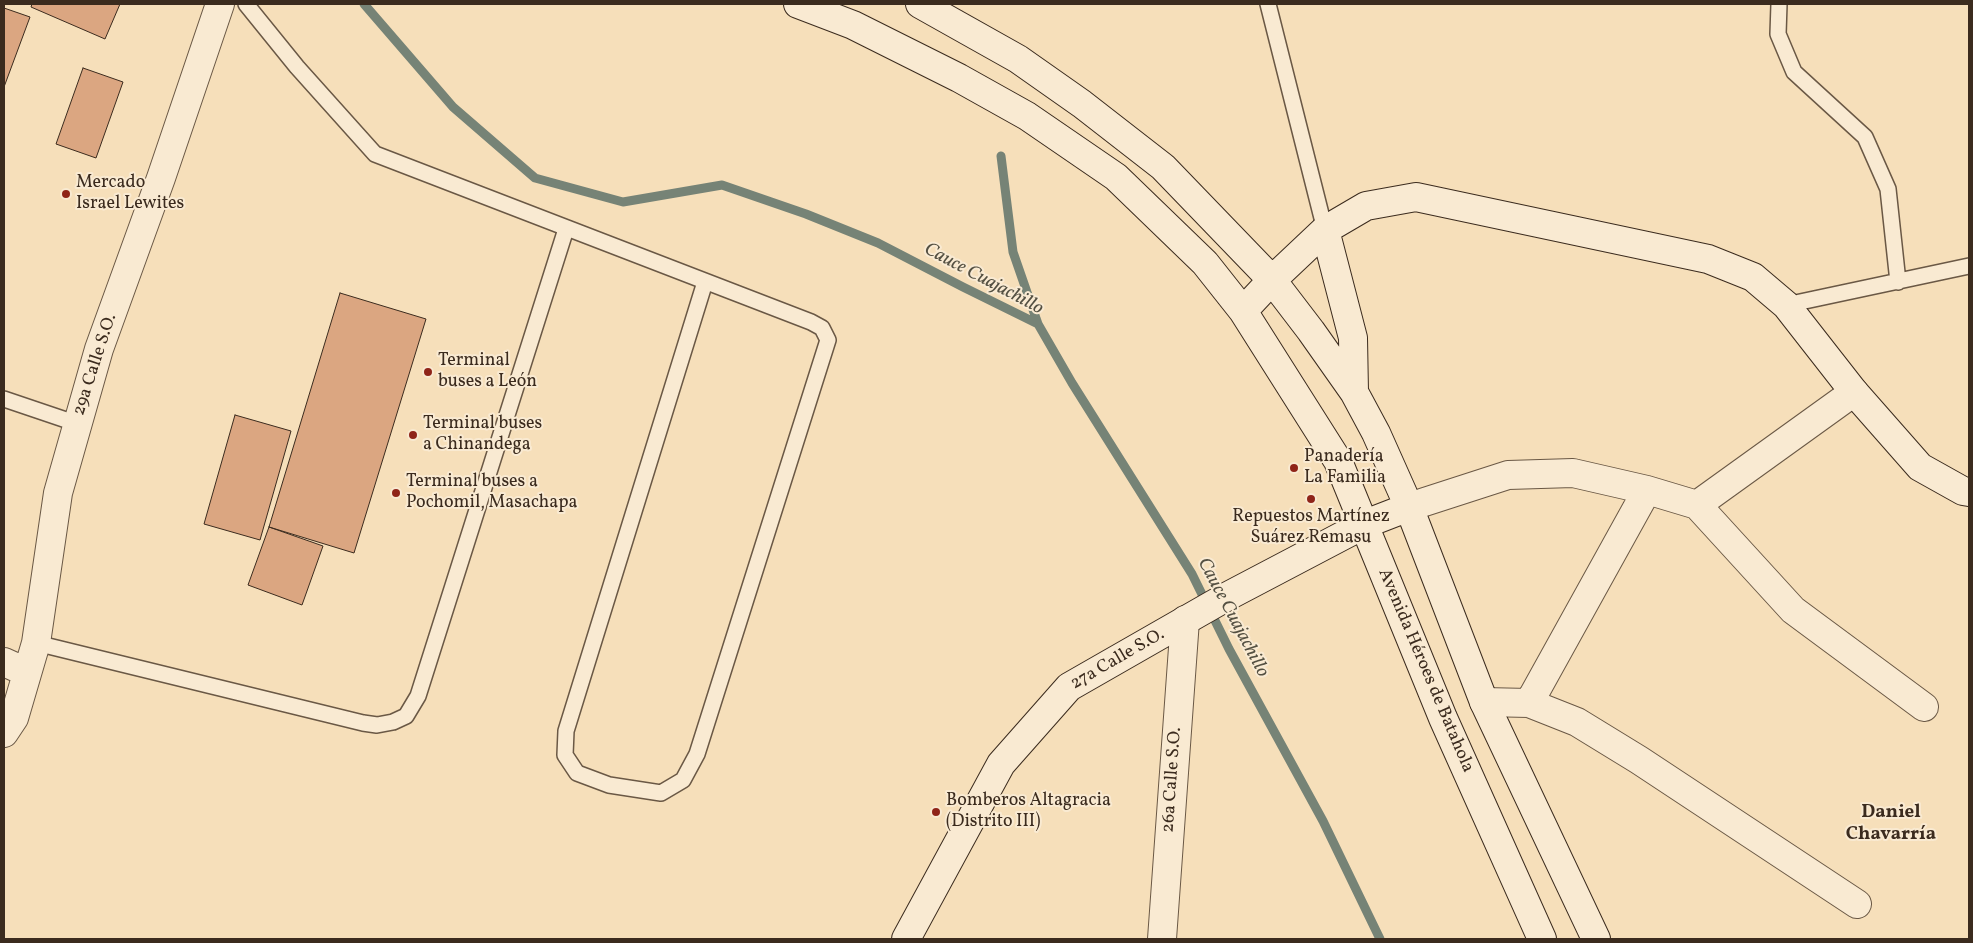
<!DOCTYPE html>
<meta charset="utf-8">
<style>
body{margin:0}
#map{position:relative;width:1973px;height:943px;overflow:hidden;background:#f6dfba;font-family:Vollkorn,serif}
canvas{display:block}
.frame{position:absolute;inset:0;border:5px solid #3b2b1e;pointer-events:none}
</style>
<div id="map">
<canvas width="1973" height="943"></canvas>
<div class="frame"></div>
</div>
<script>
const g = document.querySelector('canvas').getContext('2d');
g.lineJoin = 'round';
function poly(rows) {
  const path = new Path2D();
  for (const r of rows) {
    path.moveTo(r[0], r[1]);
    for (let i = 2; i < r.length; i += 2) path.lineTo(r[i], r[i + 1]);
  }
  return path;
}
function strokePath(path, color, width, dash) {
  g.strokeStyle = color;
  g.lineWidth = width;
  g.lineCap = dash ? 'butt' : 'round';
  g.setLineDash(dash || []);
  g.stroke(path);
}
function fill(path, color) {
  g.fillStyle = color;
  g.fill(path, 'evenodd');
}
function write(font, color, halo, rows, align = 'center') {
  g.font = font + ' Vollkorn,serif';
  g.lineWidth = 4;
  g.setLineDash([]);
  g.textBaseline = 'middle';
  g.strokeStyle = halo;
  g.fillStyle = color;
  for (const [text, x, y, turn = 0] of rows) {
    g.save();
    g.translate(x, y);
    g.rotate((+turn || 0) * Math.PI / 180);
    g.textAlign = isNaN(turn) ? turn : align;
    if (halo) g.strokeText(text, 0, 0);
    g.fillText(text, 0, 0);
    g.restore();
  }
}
const stream = poly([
 [364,4,453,107,535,178,623,202,722,185,806,214,878,243,963,287,1038,324],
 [1001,156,1013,252,1038,324,1072,383,1192,574,1229,649,1323,821,1380,939]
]);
const building = poly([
 [32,4,120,4,105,39,31,7,32,4],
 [4,8,30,17,4,87,4,8],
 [83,68,123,82,96,158,56,144,83,68],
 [340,293,426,319,354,553,269,527,340,293],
 [235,415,291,431,260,540,204,524,235,415],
 [269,527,323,546,302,605,248,585,269,527]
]);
const lane = poly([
 [246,4,297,67,375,154,811,322,822,328,828,340,697,754,683,780,661,793,609,785,577,773,565,755,566,731,705,282],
 [1268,4,1325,230],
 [1779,4,1778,34,1794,72,1865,137,1888,189,1898,282],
 [1786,305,1969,266],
 [4,399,78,424],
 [36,643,363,723,377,725,393,722,406,716,418,696,566,229]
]);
const street = poly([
 [1697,505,1854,392],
 [1409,507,1508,475,1573,473,1647,490,1697,505,1793,610,1924,707],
 [4,662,26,672],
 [1484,702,1529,703,1577,722,1639,760,1857,904],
 [1529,703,1647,490],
 [4,733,14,718,36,643,58,493,99,349,161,178,220,4],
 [1162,939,1185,620]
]);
const secondary = poly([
 [798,4,853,25,959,78,1027,116,1116,177,1205,263,1243,311,1338,461,1443,718,1542,939],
 [920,4,1018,59,1082,104,1163,167,1272,280,1311,331,1354,392,1376,433,1409,507,1484,702,1596,939],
 [1325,230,1353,338,1354,392],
 [1243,311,1272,280,1325,230,1366,206,1416,197,1708,259,1753,277,1786,305,1854,392,1920,467,1963,491,1969,492],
 [906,939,1001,764,1069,687,1228,596,1365,524,1409,507]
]);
const markers = [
 [66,194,5,"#8f2418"],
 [428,372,5,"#8f2418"],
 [413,435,5,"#8f2418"],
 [1294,468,5,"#8f2418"],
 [396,493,5,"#8f2418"],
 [1311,499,5,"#8f2418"],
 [936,812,5,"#8f2418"]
];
const poiNames = [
 ["Mercado",76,184],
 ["Israel Lewites",76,205],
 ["Terminal",438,362],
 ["buses a León",438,383],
 ["Terminal buses",423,425],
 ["a Chinandega",423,446],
 ["Panadería",1304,458],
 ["La Familia",1304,479],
 ["Terminal buses a",406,483],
 ["Pochomil, Masachapa",406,504],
 ["Repuestos Martínez",1311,518,"center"],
 ["Suárez Remasu",1311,539,"center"],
 ["Bomberos Altagracia",946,802],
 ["(Distrito III)",946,823]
];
const streetNames = [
 ["29a Calle S.O.",96,365,-72],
 ["27a Calle S.O.",1118,660,-30],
 ["Avenida Héroes de Batahola",1425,671,67],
 ["26a Calle S.O.",1173,780,-86]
];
const waterNames = [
 ["Cauce Cuajachillo",983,280,28],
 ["Cauce Cuajachillo",1232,618,62]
];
const neighbourhoodNames = [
 ["Daniel",1891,814],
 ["Chavarría",1891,836]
];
strokePath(stream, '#768376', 9);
fill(building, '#dba681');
strokePath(building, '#3b2b1e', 1);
strokePath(lane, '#6a5845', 18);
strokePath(street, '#6a5845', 30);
strokePath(secondary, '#3b2b1e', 30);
strokePath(lane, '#f9ead2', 15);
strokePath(street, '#f9ead2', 28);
strokePath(secondary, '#f9ead2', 28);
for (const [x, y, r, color] of markers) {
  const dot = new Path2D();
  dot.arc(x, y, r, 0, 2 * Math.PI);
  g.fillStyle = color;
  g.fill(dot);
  strokePath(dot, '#f9ead2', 2);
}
write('18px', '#3b2b1e', '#f9ead2', poiNames, 'left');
write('18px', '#3b2b1e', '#f9ead2', streetNames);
write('italic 19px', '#545042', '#f9ead2', waterNames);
write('bold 19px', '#3b2b1e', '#f9ead2', neighbourhoodNames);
</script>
